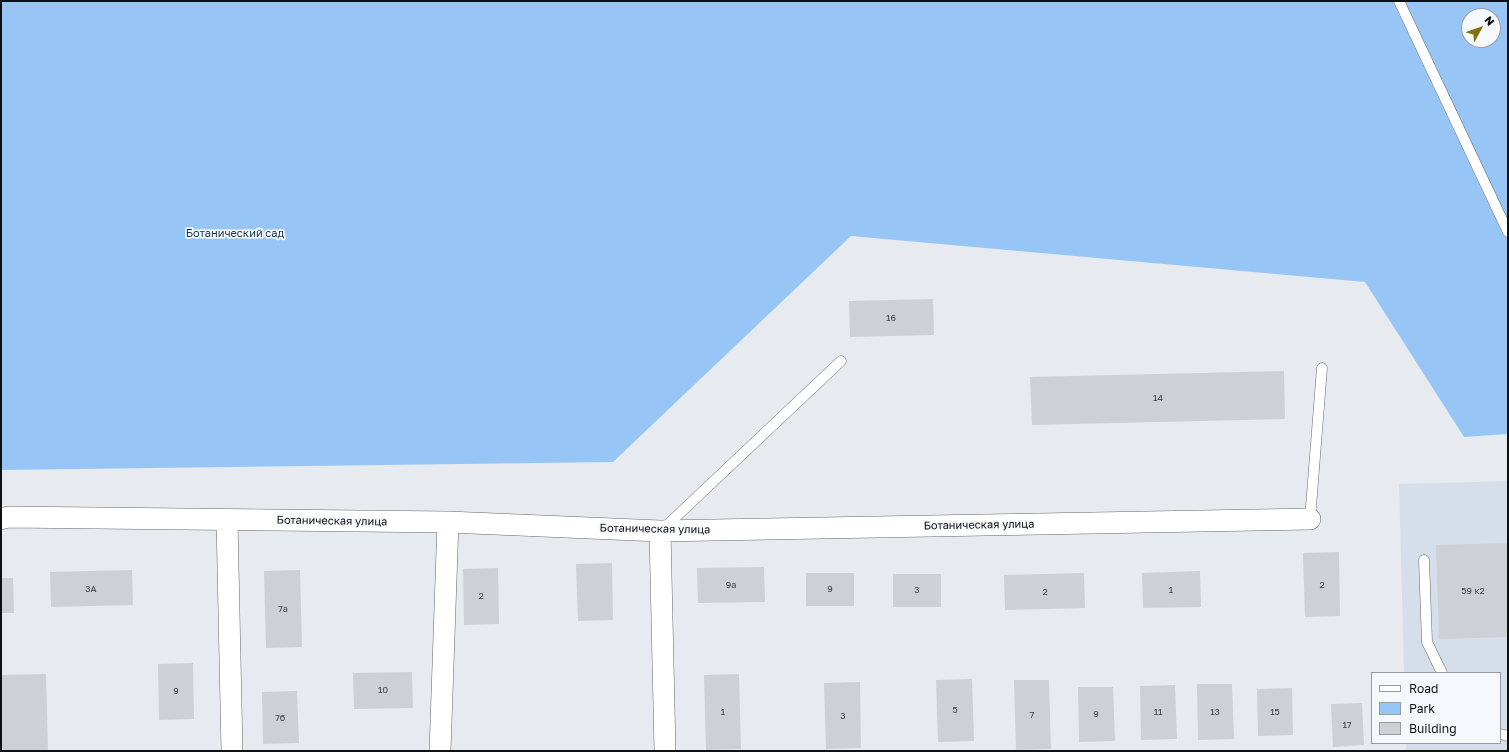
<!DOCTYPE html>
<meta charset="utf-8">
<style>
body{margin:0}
#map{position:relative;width:1509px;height:752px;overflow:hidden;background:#e7ebef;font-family:"Golos Text",sans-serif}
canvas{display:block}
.frame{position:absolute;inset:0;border:2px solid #0e1011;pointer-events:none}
.legend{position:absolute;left:1371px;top:672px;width:130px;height:72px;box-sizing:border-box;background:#f5f9fd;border:1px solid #999c9f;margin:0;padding:5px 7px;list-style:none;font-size:12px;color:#0e1011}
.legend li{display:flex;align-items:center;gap:8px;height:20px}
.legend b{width:20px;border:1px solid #999c9f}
.north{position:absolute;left:1461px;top:8px;width:40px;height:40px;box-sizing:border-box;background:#f5f9fd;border:1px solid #999c9f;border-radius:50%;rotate:50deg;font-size:11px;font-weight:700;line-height:16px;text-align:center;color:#0e1011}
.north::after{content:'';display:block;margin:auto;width:14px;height:18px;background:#807111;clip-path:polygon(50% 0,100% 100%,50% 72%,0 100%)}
</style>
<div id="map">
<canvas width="1509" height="752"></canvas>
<div class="frame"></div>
<ul class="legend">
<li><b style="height:5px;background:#fff"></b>Road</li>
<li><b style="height:11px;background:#97c6f6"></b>Park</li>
<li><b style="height:11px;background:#cdd0d4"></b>Building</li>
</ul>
<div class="north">N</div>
</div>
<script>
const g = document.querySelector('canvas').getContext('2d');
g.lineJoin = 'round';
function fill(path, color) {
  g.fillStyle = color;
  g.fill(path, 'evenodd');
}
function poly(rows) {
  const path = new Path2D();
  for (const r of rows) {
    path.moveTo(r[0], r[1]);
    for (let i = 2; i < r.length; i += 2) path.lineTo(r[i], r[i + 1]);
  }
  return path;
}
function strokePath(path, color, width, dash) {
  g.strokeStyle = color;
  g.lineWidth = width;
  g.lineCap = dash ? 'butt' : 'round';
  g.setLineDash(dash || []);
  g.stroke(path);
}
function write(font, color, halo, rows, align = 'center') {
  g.font = font + ' "Golos Text",sans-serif';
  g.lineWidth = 3.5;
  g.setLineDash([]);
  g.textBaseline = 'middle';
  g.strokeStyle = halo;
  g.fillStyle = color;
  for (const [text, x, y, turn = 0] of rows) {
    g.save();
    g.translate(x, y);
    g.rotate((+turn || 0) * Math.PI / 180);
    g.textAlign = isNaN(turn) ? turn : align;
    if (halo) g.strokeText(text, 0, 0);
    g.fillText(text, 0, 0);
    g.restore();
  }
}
const built = poly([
 [1508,481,1508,751,1406,751,1406,743,1500,743,1500,673,1404,673,1399,484]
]);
const green = poly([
 [1,1,1508,1,1508,434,1464,437,1365,282,851,236,613,462,1,470],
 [1469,16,1493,16,1493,40,1469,40]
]);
const building = poly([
 [933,299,934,335,850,337,849,301],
 [1284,371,1285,419,1032,425,1030,377],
 [1508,543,1508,637,1439,639,1436,545],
 [1339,552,1340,616,1305,617,1303,553],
 [612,563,613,620,578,621,576,564],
 [764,567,765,602,698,603,697,568],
 [498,568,499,624,464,625,463,569],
 [132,570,133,605,51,607,50,572],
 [300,570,302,647,266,648,264,571],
 [1200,571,1201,607,1143,608,1142,573],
 [806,573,854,573,854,606,806,606],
 [1084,573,1085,608,1005,610,1004,575],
 [893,574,941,574,941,607,893,607],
 [1,578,13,578,14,613,1,613],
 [193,663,194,719,159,720,158,664],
 [412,672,413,708,354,709,353,673],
 [46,674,48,751,1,751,1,675],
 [739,674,741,749,706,750,704,675],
 [972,679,974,741,938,742,936,680],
 [1014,680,1049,680,1051,749,1016,750],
 [860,682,861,748,826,749,824,683],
 [1197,684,1232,684,1234,739,1198,740],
 [1175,685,1177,739,1141,740,1140,686],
 [1078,687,1113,687,1115,741,1079,742],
 [1292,688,1293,735,1258,736,1257,689],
 [297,691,299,743,263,744,262,692],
 [1362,703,1364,745,1333,747,1331,704]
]);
const service = poly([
 [1399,1,1508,232],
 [1310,519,1322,368],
 [662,530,841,361],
 [1424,560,1427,642,1442,673],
 [1500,734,1508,736]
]);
const minor = poly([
 [1,519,8,517,448,522,660,531,1310,519],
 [227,520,232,751],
 [660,531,665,751],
 [440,751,448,522]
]);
const numberNames = [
 ["16",891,318],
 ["14",1158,398],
 ["9а",731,585],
 ["2",1322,585],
 ["3А",91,589],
 ["9",830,589],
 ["3",917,590],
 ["1",1171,590],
 ["59 к2",1473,591],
 ["2",1045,592],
 ["2",481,596],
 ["7а",283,609],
 ["10",383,690],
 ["9",176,691],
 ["5",955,710],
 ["1",723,712],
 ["11",1158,712],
 ["13",1215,712],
 ["15",1275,712],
 ["9",1096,714],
 ["7",1032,715],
 ["3",843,716],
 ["7б",280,718],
 ["17",1347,725]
];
const parkNames = [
 ["Ботанический сад",235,234]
];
const streetNames = [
 ["Ботаническая улица",332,521,1],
 ["Ботаническая улица",979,525,-1],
 ["Ботаническая улица",655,529,1]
];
fill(built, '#d6dfe9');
fill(green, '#97c6f6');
fill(building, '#cdd0d4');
strokePath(service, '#65686c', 11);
strokePath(minor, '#65686c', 22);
strokePath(service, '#fff', 10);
strokePath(minor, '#fff', 21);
write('9px', '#3e4042', null, numberNames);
write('11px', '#153450', '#f5f9fd', parkNames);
write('11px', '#0e1011', '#f5f9fd', streetNames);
</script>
